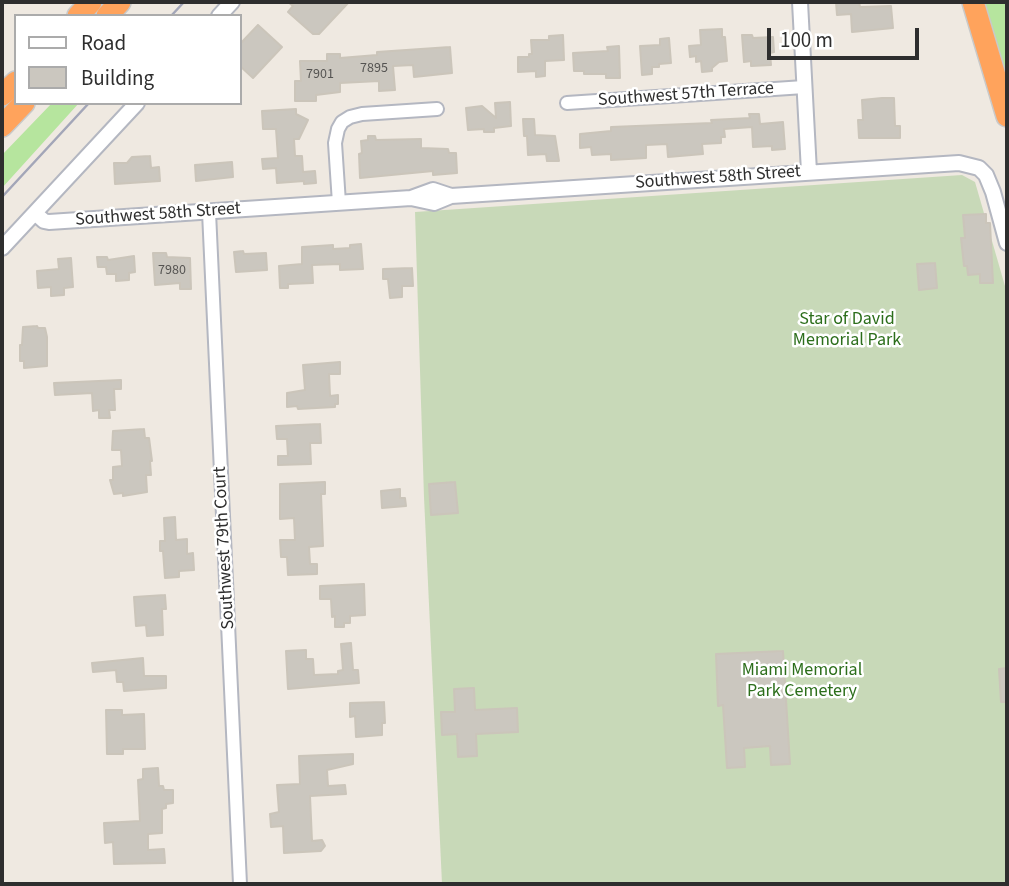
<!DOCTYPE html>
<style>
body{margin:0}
#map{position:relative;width:1009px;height:886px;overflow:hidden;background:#efe9e1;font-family:"Source Sans 3",sans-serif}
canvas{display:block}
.frame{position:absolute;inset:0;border:4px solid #2e2e2e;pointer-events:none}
.legend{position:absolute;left:14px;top:14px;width:228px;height:91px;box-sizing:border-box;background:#fff;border:2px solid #ababab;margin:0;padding:9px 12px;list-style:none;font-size:21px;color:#2e2e2e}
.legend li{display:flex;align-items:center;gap:14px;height:35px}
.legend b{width:35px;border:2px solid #ababab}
.scale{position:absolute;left:767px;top:28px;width:152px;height:32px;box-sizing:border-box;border:4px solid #2e2e2e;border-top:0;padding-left:9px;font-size:21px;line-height:24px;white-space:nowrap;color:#2e2e2e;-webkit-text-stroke:5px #fff;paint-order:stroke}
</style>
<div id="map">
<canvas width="1009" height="886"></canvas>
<div class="frame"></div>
<ul class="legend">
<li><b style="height:9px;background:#fff"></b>Road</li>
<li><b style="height:19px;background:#cbc7bf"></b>Building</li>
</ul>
<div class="scale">100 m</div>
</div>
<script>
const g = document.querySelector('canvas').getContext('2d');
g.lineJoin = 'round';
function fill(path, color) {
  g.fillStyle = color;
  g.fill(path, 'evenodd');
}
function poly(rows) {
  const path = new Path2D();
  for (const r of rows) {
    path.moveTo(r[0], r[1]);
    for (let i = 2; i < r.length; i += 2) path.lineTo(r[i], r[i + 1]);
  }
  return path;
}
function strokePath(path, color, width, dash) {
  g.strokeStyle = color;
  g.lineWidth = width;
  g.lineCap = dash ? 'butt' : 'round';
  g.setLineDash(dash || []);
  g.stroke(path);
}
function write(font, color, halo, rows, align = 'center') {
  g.font = font + ' "Source Sans 3",sans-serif';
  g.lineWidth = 5;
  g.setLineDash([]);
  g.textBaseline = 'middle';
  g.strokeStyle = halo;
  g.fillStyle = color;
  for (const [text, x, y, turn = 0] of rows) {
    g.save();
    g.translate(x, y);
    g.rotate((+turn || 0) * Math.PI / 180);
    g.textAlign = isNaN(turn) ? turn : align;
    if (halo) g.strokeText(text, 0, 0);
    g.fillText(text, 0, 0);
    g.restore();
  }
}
const green = poly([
 [980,2,1007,2,1007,98],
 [52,103,79,103,2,188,2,155]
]);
const cemetery = poly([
 [962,175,975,182,1007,293,1007,884,442,884,424,497,415,212]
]);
const building = poly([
 [288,2,349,2,319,34,313,34,288,12,293,6,288,2],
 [836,2,859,2,860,7,891,6,893,28,852,32,851,14,837,15,836,2],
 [258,25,282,47,253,78,240,66,240,44,258,25],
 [722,29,722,37,725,37,727,61,719,62,712,68,712,71,702,72,701,61,696,62,696,56,690,57,689,46,701,45,700,30,722,29],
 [563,35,564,60,545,61,545,76,536,77,536,71,518,72,518,57,529,57,529,54,532,54,531,40,549,40,549,36,563,35],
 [742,35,752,35,753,38,773,37,774,52,770,53,771,65,751,66,751,61,744,62,742,35],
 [669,38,671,63,659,64,659,67,652,67,652,74,642,75,640,46,660,45,660,39,669,38],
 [619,46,620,78,606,78,606,74,584,74,584,71,574,71,573,53,608,51,607,47,619,46],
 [450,47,452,73,414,77,413,65,393,66,395,90,379,91,379,81,340,83,340,92,316,95,316,101,295,101,295,81,301,81,300,61,327,61,327,54,340,54,340,58,377,55,377,52,450,47],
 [882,98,894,98,895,126,900,126,900,138,859,138,858,120,863,120,862,100,882,98],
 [510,102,511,126,494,128,494,132,484,132,484,129,468,130,466,108,482,106,496,118,495,103,510,102],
 [296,109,296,114,308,120,299,139,294,139,295,156,302,156,303,172,315,171,316,183,304,184,304,181,277,183,276,168,263,169,262,159,278,158,276,129,263,129,262,111,296,109],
 [749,114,759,114,760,124,783,122,785,149,772,150,772,146,753,147,752,127,724,129,725,137,721,137,721,143,702,144,703,154,668,157,667,144,646,145,646,158,611,160,611,154,592,155,591,147,580,148,580,134,611,131,611,127,712,123,711,120,750,118,749,114],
 [523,119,534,119,535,135,555,136,559,161,547,161,546,154,528,155,527,136,524,136,523,119],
 [368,136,375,136,376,140,421,139,421,148,448,149,449,153,456,153,457,173,433,175,433,171,360,178,359,154,362,153,361,141,368,140,368,136],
 [150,156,151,168,159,167,160,181,115,184,114,163,127,163,132,157,150,156],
 [232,162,233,177,196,181,195,165,232,162],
 [986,214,986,223,990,223,993,283,980,283,980,274,968,275,967,266,964,266,961,238,965,238,963,215,986,214],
 [361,244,363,269,340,270,340,264,312,265,313,283,288,284,288,288,280,288,279,266,302,264,302,247,333,245,333,249,350,248,350,245,361,244],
 [243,251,244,254,266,253,267,270,236,272,234,252,243,251],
 [153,253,166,253,167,257,190,258,191,289,180,289,180,283,155,285,153,253],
 [134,256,135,272,129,273,129,280,116,281,116,274,107,274,106,267,98,267,97,257,107,257,108,260,134,256],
 [71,258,73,287,64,288,64,295,51,296,51,287,38,288,37,271,59,269,58,259,71,258],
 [935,263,937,288,919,290,917,264,935,263],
 [412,268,413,286,402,286,402,297,390,298,388,279,383,279,383,269,412,268],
 [37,326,38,328,45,328,47,337,47,366,24,368,24,361,20,361,20,345,22,345,23,327,37,326],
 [340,362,340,374,329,374,330,396,338,395,338,404,335,404,335,407,298,409,297,406,287,407,287,393,305,390,303,365,340,362],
 [121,380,121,389,114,389,115,410,109,410,110,418,99,418,99,410,93,411,92,393,55,395,54,383,121,380],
 [320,424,321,443,310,443,311,464,278,465,278,456,288,456,287,439,277,439,276,426,320,424],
 [144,429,145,438,149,438,152,461,150,461,151,475,146,475,147,492,123,496,123,493,114,494,110,480,113,480,113,467,122,466,121,450,112,450,113,431,144,429],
 [325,482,325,494,321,494,323,546,309,547,310,564,317,564,317,574,288,575,287,557,281,557,280,540,295,540,294,518,280,519,280,484,325,482],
 [455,482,458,513,431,515,429,484,455,482],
 [400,489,400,498,405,498,406,506,382,508,381,491,400,489],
 [175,517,176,540,187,539,187,554,193,553,194,570,179,571,179,577,165,578,163,551,160,551,160,541,165,541,164,518,175,517],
 [364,584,365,615,350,616,350,623,344,623,344,627,335,627,335,616,332,617,331,599,320,599,320,586,364,584],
 [165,595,166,609,162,609,163,635,147,636,146,625,136,626,134,597,165,595],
 [351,643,353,670,358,670,359,683,288,689,286,651,306,650,306,659,313,659,314,675,338,674,338,671,343,670,341,644,351,643],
 [783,651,790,764,771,765,770,746,744,748,745,767,727,768,723,705,718,706,716,654,783,651],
 [143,658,144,676,166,676,166,688,124,691,123,682,117,682,116,670,93,672,92,663,143,658],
 [1007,668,1007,702,1001,702,999,669,1007,668],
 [474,688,475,710,517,708,518,732,476,734,477,756,458,757,457,734,442,735,441,712,455,712,454,689,474,688],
 [384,702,385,723,382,723,382,735,356,737,355,716,350,717,350,703,384,702],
 [106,710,122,710,122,715,144,714,145,749,123,749,123,754,107,754,106,710],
 [353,754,353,764,327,770,328,786,345,785,346,794,310,796,312,841,322,840,325,846,321,851,284,853,283,826,271,827,270,814,279,812,277,785,300,784,299,756,353,754],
 [158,768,159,786,163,786,164,790,173,790,173,803,166,804,166,808,162,809,162,833,148,834,148,850,164,849,165,863,114,864,113,842,105,843,104,823,140,821,138,780,143,779,143,769,158,768]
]);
const minor = poly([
 [567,103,804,87],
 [339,203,335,143,338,129,342,122,350,117,362,114,437,109],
 [209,212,240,884]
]);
const tertiary = poly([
 [800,2,809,172],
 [219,16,232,2],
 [411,198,433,190,451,196],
 [35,213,44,221,49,222,411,198,434,203,451,196,959,163,979,168,986,175,993,192,1007,243],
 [2,248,137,103]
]);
const motorway = poly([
 [973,2,1007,116],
 [78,16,91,2],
 [107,16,120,2],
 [2,95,16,82],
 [2,126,24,103]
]);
const rail = poly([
 [171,16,184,2],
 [2,197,89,103]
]);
const numberNames = [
 ["7895",374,69],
 ["7901",320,75],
 ["7980",172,271]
];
const streetNames = [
 ["Southwest 57th Terrace",686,95,-4],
 ["Southwest 58th Street",718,178,-4],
 ["Southwest 58th Street",158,215,-4],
 ["Southwest 79th Court",225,548,-93]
];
const parkNames = [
 ["Star of David",847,320],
 ["Memorial Park",847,341],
 ["Miami Memorial",802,671],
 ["Park Cemetery",802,692]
];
fill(green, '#b6e59e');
fill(cemetery, '#c8d9b8');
fill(building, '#cbc7bf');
strokePath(building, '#cbc5ba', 2);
strokePath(minor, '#b4b7c1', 16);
strokePath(tertiary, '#b4b7c1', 18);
strokePath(motorway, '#c9c9c9', 24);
strokePath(minor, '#fff', 12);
strokePath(tertiary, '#fff', 14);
strokePath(motorway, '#ffa35c', 21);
strokePath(rail, '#a3a6b8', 2.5);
write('14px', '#555452', null, numberNames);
write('18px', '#2e2e2e', '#fff', streetNames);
write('18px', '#2c6e1b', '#fff', parkNames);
</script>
